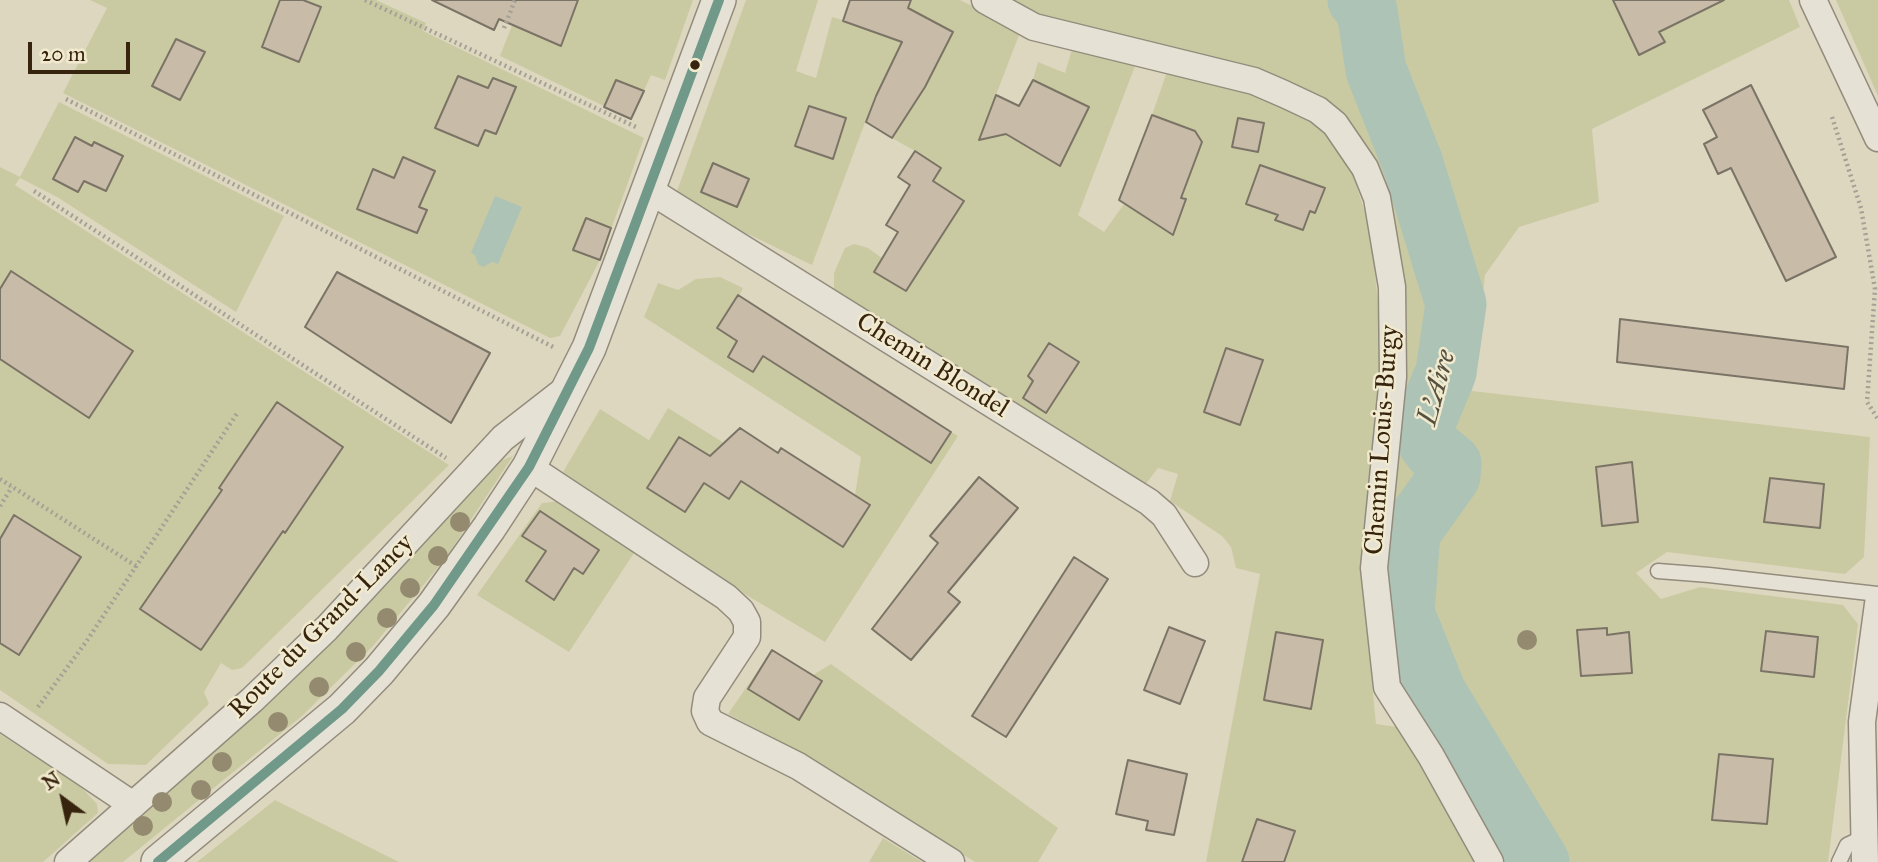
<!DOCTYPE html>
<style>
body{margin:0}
#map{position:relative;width:1878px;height:862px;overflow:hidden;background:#ddd7c0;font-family:"IM FELL Great Primer",serif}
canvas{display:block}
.north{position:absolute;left:28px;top:764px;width:70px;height:70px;-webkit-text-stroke:5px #f1eace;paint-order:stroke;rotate:327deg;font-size:19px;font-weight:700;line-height:28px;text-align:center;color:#37240f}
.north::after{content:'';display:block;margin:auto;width:24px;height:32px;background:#37240f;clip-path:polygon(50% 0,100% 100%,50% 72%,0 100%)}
.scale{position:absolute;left:28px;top:42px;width:102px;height:32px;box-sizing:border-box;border:4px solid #37240f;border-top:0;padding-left:9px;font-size:21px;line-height:24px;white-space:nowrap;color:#37240f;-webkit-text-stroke:5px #f1eace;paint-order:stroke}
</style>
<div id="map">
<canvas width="1878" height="862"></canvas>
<div class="north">N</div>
<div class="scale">20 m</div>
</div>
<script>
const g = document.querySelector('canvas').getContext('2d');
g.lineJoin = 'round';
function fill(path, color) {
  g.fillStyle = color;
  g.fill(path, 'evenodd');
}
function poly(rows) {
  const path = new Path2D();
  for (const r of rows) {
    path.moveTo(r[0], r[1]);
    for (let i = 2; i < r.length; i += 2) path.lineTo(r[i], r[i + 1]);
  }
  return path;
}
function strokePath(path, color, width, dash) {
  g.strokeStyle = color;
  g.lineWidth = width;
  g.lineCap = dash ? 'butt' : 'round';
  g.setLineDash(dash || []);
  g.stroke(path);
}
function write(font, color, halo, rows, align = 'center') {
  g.font = font + ' "IM FELL Great Primer",serif';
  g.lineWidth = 5;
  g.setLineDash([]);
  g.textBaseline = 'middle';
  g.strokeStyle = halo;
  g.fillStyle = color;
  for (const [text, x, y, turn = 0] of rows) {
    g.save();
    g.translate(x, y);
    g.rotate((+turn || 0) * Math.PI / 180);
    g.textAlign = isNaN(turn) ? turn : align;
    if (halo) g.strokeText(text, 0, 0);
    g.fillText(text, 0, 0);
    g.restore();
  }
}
const green = poly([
 [90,0,376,0,426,23,423,31,644,138,600,260,560,336,550,338,63,93,107,8],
 [522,0,693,0,665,80,651,75,631,119,500,56],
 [746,0,818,0,796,71,816,78,832,17,843,20,850,1,903,22,911,0,960,0,1021,30,996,95,1019,107,1033,80,1038,62,1065,73,1073,46,1137,61,1078,215,1104,232,1124,204,1167,231,1175,228,1185,199,1181,198,1188,166,1199,138,1195,131,1152,115,1167,72,1240,91,1293,110,1323,126,1351,169,1371,231,1383,356,1362,579,1376,724,1398,727,1407,734,1480,862,1206,862,1260,574,1236,568,1231,547,1222,536,1170,501,1178,474,1158,468,1145,485,834,289,834,273,845,248,854,244,868,248,882,258,890,245,904,253,915,151,892,138,908,112,876,93,812,265,748,234,729,232,685,203,677,191],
 [1006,0,1789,0,1800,27,1592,129,1599,202,1519,227,1485,275,1472,391,1870,437,1864,557,1845,574,1667,552,1636,573,1661,599,1700,587,1843,605,1858,624,1828,862,1499,862,1392,681,1381,563,1401,319,1346,122,1027,15],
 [1836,0,1878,0,1878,96],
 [59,102,284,216,236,312,57,197,20,178,15,185,449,465,242,668,232,670,221,663,204,692,209,704,146,765,108,764,0,690,0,167,20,177],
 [720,277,743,288,739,296,816,345,797,378,930,463,951,432,958,436,825,642,733,587,563,472,600,409,649,440,668,408,753,461,844,547,870,505,855,495,861,457,644,317,658,283,678,290,696,279],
 [513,456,445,559,373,646,302,716,123,862,82,862,494,463],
 [562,501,634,553,569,652,477,595,542,503],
 [772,650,813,675,831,664,1058,828,1038,862,975,862,776,739,728,714],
 [0,734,81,787,97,804,98,813,43,862,0,862],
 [275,800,399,862,197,862],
 [883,838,922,862,869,862]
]);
const water = poly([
 [495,196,522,207,498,264,492,262,483,267,478,264,475,255,471,253]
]);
const river = poly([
 [1358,0,1363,3,1367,11,1376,70,1413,164,1456,304,1446,372,1421,432,1433,449,1451,464,1450,476,1410,532,1404,613,1436,693,1539,862]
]);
const building = poly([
 [280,0,303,0,321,7,299,62,262,47,280,0],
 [432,0,578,0,561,46,499,19,494,30,432,0],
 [850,0,911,0,908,8,953,32,925,87,892,138,866,122,876,96,902,42,843,21,850,0],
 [1613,0,1724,0,1659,32,1665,42,1639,55,1613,0],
 [176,39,205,52,180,100,152,86,176,39],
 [458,76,488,88,493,78,516,87,496,134,485,130,478,146,435,128,458,76],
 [616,80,644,91,631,119,604,107,616,80],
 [1033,80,1089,107,1060,166,1006,134,979,140,996,95,1019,106,1033,80],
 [1751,85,1836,257,1786,281,1731,168,1718,174,1704,144,1717,137,1703,110,1751,85],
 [809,106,846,118,833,159,795,146,809,106],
 [1152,115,1195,131,1202,142,1181,198,1186,199,1173,235,1119,200,1152,115],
 [1238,118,1264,123,1258,152,1232,147,1238,118],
 [75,137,92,146,94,142,123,156,106,191,84,181,78,192,53,179,75,137],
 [915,151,941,168,933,181,964,201,906,291,874,272,898,232,886,225,910,185,898,177,915,151],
 [403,157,435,171,419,207,427,210,417,233,357,209,373,169,394,178,403,157],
 [713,163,749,179,737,207,701,192,713,163],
 [1260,165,1325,188,1315,213,1310,211,1303,230,1275,220,1278,215,1246,204,1260,165],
 [586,218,611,228,600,260,573,250,586,218],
 [11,271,133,351,89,418,0,359,0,289,11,271],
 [337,272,490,353,451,423,305,327,337,272],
 [738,295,951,432,931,463,763,356,753,372,728,357,737,341,717,328,738,295],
 [1620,319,1848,347,1844,389,1617,362,1620,319],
 [1049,343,1079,362,1046,413,1023,398,1033,381,1028,376,1049,343],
 [1226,348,1263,360,1240,425,1204,412,1226,348],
 [277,402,343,447,285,533,283,531,201,650,140,609,222,490,219,488,277,402],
 [740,428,778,453,781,448,870,505,843,547,741,481,729,499,704,483,685,512,647,488,679,437,710,456,740,428],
 [1632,462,1638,522,1602,526,1596,467,1632,462],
 [979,477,1018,508,948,592,960,602,911,660,872,629,938,543,930,536,979,477],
 [1770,478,1824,484,1820,528,1764,522,1770,478],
 [540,511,599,550,583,574,574,568,554,600,526,581,546,551,522,536,540,511],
 [14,515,81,557,19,655,0,643,0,539,14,515],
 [1074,557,1108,579,1006,737,972,716,1074,557],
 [1169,627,1205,641,1180,704,1144,690,1169,627],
 [1607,628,1607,635,1629,632,1632,673,1581,676,1577,630,1607,628],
 [1766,631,1818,637,1814,677,1761,671,1766,631],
 [1276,632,1323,640,1311,709,1264,700,1276,632],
 [772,650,822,681,799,720,748,689,772,650],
 [1719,754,1773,759,1767,824,1712,820,1719,754],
 [1128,760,1187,774,1174,835,1146,830,1148,821,1116,814,1128,760],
 [1257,819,1295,831,1284,862,1242,862,1257,819]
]);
const path = poly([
 [365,0,636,127],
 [504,28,515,0],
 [66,99,553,347],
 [1832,117,1861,208,1875,289,1867,402,1878,419],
 [34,191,446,458],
 [0,479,136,566],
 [0,506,12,487],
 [38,707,86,642,238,412]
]);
const service = poly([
 [1658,571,1709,575,1878,594],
 [1839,862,1847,845,1864,837]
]);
const minor = poly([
 [985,0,1034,27,1254,81,1284,94,1318,110,1335,124,1365,168,1377,198,1392,287,1393,377,1374,568,1387,687,1431,756,1490,862],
 [1813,0,1878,138],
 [649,190,1149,502,1164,515,1195,563],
 [529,467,726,597,741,611,747,622,747,637,707,698,705,711,710,722,798,766,951,862],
 [0,716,133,805],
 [68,862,252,700,327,628,503,438,566,389],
 [1865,862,1862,722,1878,604]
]);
const tertiary = poly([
 [158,862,342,709,379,671,434,605,489,528,529,467,589,348,719,0]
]);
const bus1 = poly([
 [158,862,342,709,379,671,434,605,529,467,589,348,719,0]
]);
const trees = [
 [460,522],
 [438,556],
 [410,588],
 [387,618],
 [1527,640],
 [356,652],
 [319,687],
 [278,722],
 [222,762],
 [201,790],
 [162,802],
 [143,826]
];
const markers = [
 [695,65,6,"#37240f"]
];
const streetNames = [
 ["Chemin Blondel",932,366,32],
 ["Chemin Louis-Burgy",1383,440,-86],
 ["Route du Grand-Lancy",322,627,-45]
];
const waterNames = [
 ["L'Aire",1438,388,-75]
];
fill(green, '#cacaa2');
fill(water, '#adc3b6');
strokePath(river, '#adc3b6', 61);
fill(building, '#c8bba8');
strokePath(building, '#7b7466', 2);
strokePath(service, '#938c7d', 17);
strokePath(minor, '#938c7d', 29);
strokePath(tertiary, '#938c7d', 36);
strokePath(path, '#a5a196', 4.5, [2, 3.5]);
strokePath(service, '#e5e1d5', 14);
strokePath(minor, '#e5e1d5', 26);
strokePath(tertiary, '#e5e1d5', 33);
strokePath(bus1, '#70998a', 10);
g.fillStyle = '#948a70';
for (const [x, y] of trees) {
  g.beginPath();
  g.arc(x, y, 10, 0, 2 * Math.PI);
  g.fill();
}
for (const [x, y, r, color] of markers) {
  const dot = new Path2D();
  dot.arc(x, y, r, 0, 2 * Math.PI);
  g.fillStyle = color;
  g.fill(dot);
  strokePath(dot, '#f1eace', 2.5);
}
write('26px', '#37240f', '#f1eace', streetNames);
write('italic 28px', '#545140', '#f1eace', waterNames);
</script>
